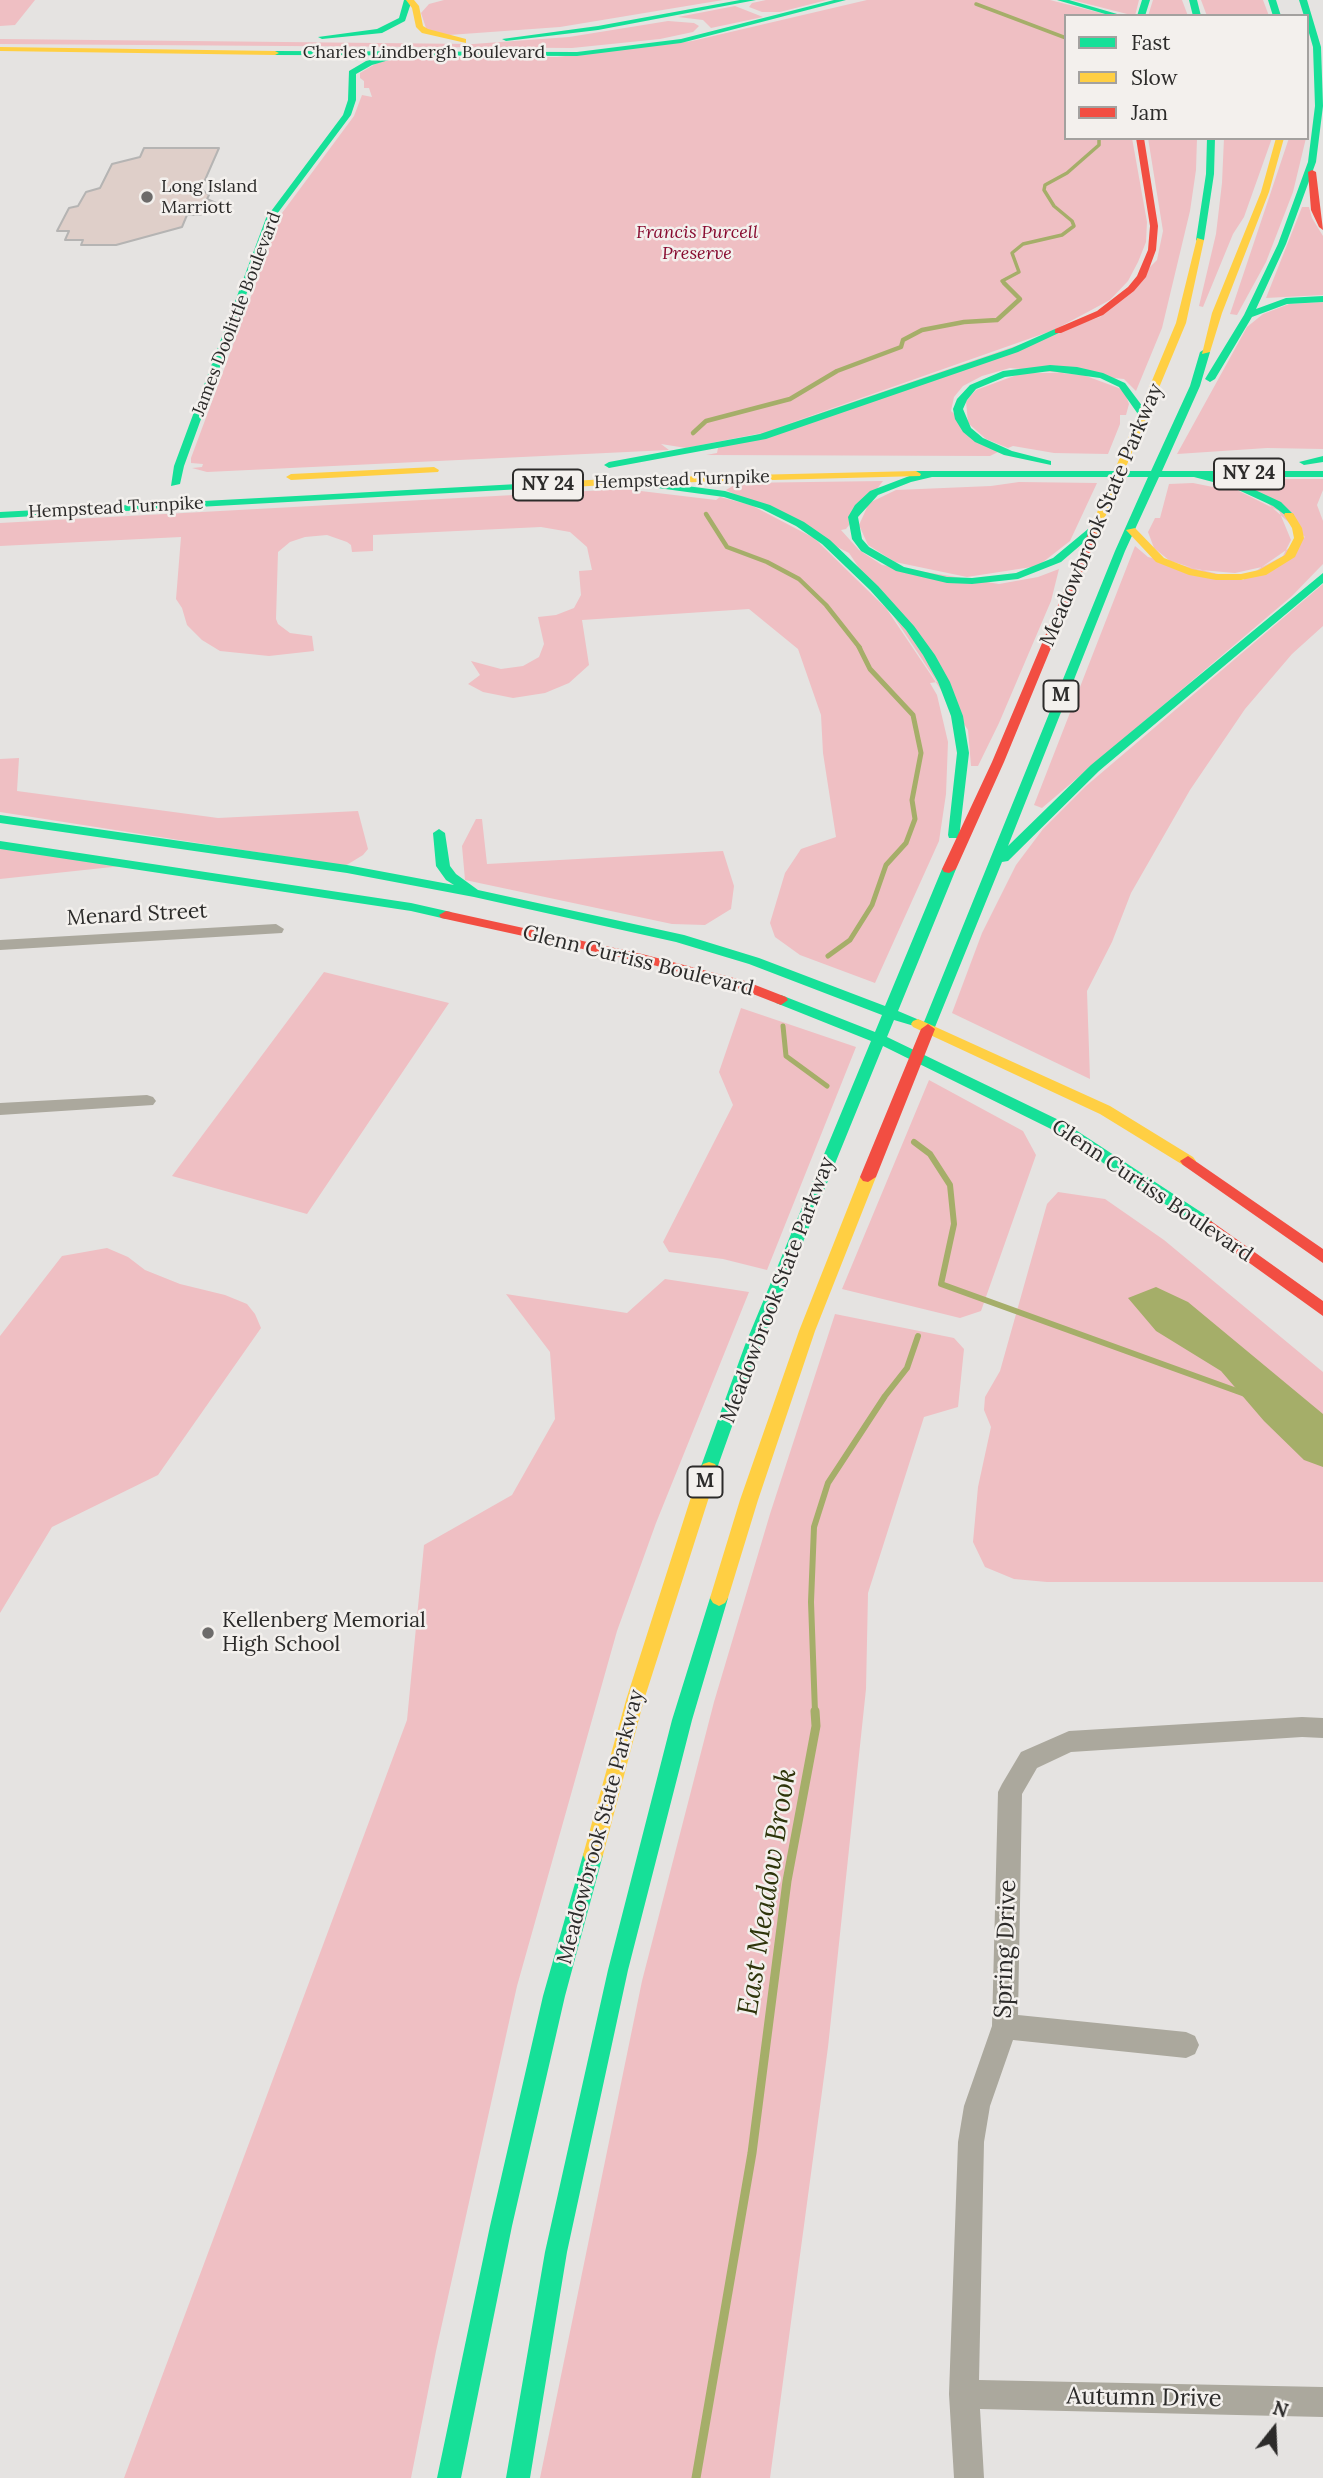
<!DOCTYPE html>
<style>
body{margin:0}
#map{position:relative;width:1323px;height:2478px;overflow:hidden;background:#e5e3e1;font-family:Lora,serif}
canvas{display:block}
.legend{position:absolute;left:1064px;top:14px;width:245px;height:126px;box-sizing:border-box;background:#f3f0ed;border:2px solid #a3a19f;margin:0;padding:9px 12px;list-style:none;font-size:21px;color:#2c2b2a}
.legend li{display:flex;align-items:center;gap:14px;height:35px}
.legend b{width:35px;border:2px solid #a3a19f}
.north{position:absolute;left:1239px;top:2394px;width:70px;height:70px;-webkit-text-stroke:5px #f3f0ed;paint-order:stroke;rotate:18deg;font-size:19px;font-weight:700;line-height:28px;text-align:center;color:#2c2b2a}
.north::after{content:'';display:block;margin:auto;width:24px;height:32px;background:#2c2b2a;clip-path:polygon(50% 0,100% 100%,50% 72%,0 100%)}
</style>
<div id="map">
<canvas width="1323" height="2478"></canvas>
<ul class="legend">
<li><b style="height:9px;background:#16e098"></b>Fast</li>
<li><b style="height:9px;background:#ffcf43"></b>Slow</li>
<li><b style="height:9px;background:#f24e42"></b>Jam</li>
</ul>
<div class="north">N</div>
</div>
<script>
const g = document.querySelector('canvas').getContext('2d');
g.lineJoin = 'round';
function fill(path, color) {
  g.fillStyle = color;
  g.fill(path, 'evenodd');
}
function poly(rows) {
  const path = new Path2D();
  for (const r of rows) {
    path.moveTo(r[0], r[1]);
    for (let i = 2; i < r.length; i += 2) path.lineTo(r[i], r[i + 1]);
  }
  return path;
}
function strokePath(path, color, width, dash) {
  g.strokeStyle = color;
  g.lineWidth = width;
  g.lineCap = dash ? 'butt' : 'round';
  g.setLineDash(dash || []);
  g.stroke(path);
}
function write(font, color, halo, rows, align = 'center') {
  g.font = font + ' Lora,serif';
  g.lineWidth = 5;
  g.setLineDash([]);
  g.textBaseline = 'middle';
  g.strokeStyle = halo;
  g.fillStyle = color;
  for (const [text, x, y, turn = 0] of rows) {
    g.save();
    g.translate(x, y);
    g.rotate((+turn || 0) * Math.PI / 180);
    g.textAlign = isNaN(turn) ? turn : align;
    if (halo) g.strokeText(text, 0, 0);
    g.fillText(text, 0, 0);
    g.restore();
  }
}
const green = poly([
 [0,0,35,0,15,25,0,26],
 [444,0,723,0,560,27,449,35,427,31,421,13,429,4],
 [766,0,827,0,780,12,762,12,749,7,752,3],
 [867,0,1050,0,1113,16,1066,16,1066,138,1132,138,1147,222,1146,242,1138,262,1128,281,1110,300,1054,330,762,433,686,448,661,444,669,450,207,472,192,468,202,467,203,464,191,463,191,458,282,213,354,116,362,95,372,97,369,88,364,88,364,81,360,78,360,73,382,60,402,57,557,57,692,41],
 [1072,0,1139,0,1135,16],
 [1153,0,1182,0,1188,16,1148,16],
 [1201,0,1263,0,1269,16,1207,16],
 [735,6,763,17,711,28,703,20,678,17],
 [668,21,694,23,699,26,693,32,660,39,572,48,0,44,0,39,473,44,569,37],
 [1148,138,1197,138,1196,170,1190,211,1162,328,1136,391,1124,379,1010,368,982,376,963,386,954,397,951,411,998,452,990,456,706,455,717,453,718,448,1100,317,1157,260,1163,231],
 [1224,138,1272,138,1244,217,1233,234,1203,307,1199,306,1216,234,1222,183],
 [1289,138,1306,138,1293,192,1266,262,1237,315,1230,314],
 [1302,207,1309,207,1312,218,1323,236,1323,295,1266,298],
 [1323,302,1323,449,1267,448,1177,454,1247,327,1263,314,1289,304],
 [1022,373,1078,373,1124,390,1129,404,1126,415,1120,415,1120,424,1108,454,1054,453,1013,446,1008,448,986,439,968,423,966,401,976,390],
 [1247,479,1323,479,1323,490,1317,505,1323,521,1323,564,1292,596,1042,808,1034,805,1135,546,1148,557,1243,580,1305,537,1246,484],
 [883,481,846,529,841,530,859,550,882,565,999,584,1038,577,1059,569,1051,601,999,723,978,766,971,766,968,730,849,553,726,490,738,483],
 [1019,482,1097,483,1070,541,1038,566,967,577,895,562,868,545,859,525,869,503,896,490,991,486],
 [1193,483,1228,490,1233,488,1279,511,1291,540,1283,556,1262,567,1235,573,1200,570,1170,561,1154,548,1148,532,1155,518,1160,518,1169,484],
 [624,489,716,500,720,497,751,505,814,538,892,614,937,682,930,683,937,695,948,742,946,794,939,841,875,983,800,955,775,937,770,923,785,873,801,849,836,837,823,753,821,715,798,649,749,609,582,620,589,665,569,683,545,693,513,698,483,692,468,684,480,675,471,661,501,669,523,666,539,657,544,644,538,617,556,615,574,608,581,595,579,571,592,570,587,547,570,532,541,527,373,535,373,551,352,552,351,545,347,542,327,535,305,537,290,542,278,552,276,619,278,624,290,633,312,636,314,651,269,656,220,651,202,640,187,625,182,608,176,599,181,537,0,546,0,523],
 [1323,584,1323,626,1292,654,1245,709,1190,790,1131,893,1112,942,1087,991,1090,1079,952,1013,982,933,1016,865,1043,829,1086,786],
 [19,758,17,791,218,818,358,811,368,849,363,855,345,866,0,812,0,759],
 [476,819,482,819,487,864,723,851,734,886,731,909,705,925,672,924,465,880,462,846],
 [0,846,131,865,0,879],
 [324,972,449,1003,307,1214,172,1176],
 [741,1008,856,1047,767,1270,723,1259,669,1252,663,1242,733,1105,719,1072],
 [929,1080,1023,1131,1036,1155,981,1311,960,1318,842,1289],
 [1058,1192,1105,1199,1164,1240,1323,1372,1323,1582,1047,1582,1014,1579,985,1567,973,1542,978,1487,991,1427,984,1410,985,1397,1000,1371,1047,1204],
 [107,1248,128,1257,145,1270,180,1284,225,1295,247,1304,255,1314,261,1328,158,1475,52,1527,0,1613,0,1336,62,1256],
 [665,1279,749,1292,656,1523,617,1631,517,1986,436,2351,411,2478,124,2478,407,1720,424,1545,512,1495,555,1419,550,1352,506,1294,627,1313],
 [835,1314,954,1338,964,1349,958,1407,924,1417,868,1593,866,1689,828,2047,770,2478,540,2478,642,1981,714,1702,770,1514]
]);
const water = poly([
 [1156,1287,1188,1302,1323,1414,1323,1467,1304,1460,1264,1421,1221,1371,1156,1331,1128,1298]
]);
const streamFar4 = poly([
 [976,4,1066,38],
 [1006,285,1002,281,1019,272,1012,253,1023,244,1062,235,1074,226,1072,221,1054,206,1044,190,1045,185,1067,173,1099,145,1099,138]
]);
const streamFar3 = poly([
 [693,433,706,421,790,399,837,371,901,347,903,340,922,330,964,322,997,320,1020,299,1004,283],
 [706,514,727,547,767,562,799,579,826,605,860,648]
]);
const streamFar2 = poly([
 [828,956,850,940,872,905,886,865,906,843,915,819,912,800,921,753,913,715,870,669,859,647],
 [783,1026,786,1056,827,1086]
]);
const streamFar1 = poly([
 [914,1142,930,1154,950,1185,954,1224,941,1284,1245,1394],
 [815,1712,811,1602,814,1527,828,1483,885,1396,907,1368,918,1336]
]);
const stream = poly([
 [696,2478,752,2153,787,1881,816,1726,815,1711]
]);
const building = poly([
 [144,148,219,148,201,189,209,195,207,199,225,207,199,215,187,215,182,227,116,245,81,245,83,240,65,240,69,231,57,231,69,208,78,206,86,192,100,188,112,164,140,157,144,148]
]);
const street = poly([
 [276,924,284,929,282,933,0,950,0,940,276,924],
 [147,1095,153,1097,156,1101,153,1105,0,1115,0,1103,147,1095],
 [1302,1717,1323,1718,1323,1738,1302,1737,1071,1752,1037,1768,1022,1794,1018,2015,1186,2032,1195,2036,1199,2045,1195,2054,1186,2058,1013,2040,990,2106,984,2142,979,2380,1323,2387,1323,2417,980,2409,984,2478,954,2478,949,2394,958,2142,964,2106,992,2026,998,1792,1002,1784,1021,1752,1069,1731,1302,1717]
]);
const fast = poly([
 [404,0,412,0,405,21,382,33,322,39,318,37,377,29,399,18,404,0],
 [740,0,756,0,598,30,506,41,502,39,598,26,740,0],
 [834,0,846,0,681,43,577,56,275,55,271,53,275,51,577,52,681,39,834,0],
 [1057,0,1069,0,1124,16,1112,16,1057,0],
 [1142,0,1150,0,1145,16,1137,16,1142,0],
 [1189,0,1197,0,1201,16,1193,16,1189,0],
 [1268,0,1276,0,1281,16,1273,16,1268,0],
 [1299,0,1307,0,1321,47,1323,106,1316,162,1286,244,1256,309,1286,298,1323,296,1323,302,1287,304,1252,317,1215,379,1210,382,1205,379,1244,315,1278,244,1308,162,1315,106,1313,47,1307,26,1307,16,1304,16,1299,0],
 [386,56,389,60,372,65,356,74,356,100,351,115,274,218,184,466,180,484,171,486,174,466,266,218,343,115,348,100,349,71,366,61,386,56],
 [1207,138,1215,138,1214,174,1204,240,1200,243,1196,240,1206,174,1207,138],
 [1055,329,1063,331,1018,352,766,439,609,468,604,465,609,462,760,434,1012,348,1055,329],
 [1205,349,1210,352,1200,386,1162,471,1323,471,1323,477,1218,477,1240,483,1281,502,1294,515,1289,518,1273,506,1232,487,1194,477,1159,477,1125,551,1008,846,1091,765,1323,573,1323,583,1099,771,1008,861,1002,862,933,1032,923,1032,921,1028,894,1020,887,1037,1065,1123,1210,1218,1212,1222,1210,1226,1198,1226,1055,1131,883,1046,761,1345,715,1474,709,1476,703,1474,700,1469,745,1345,871,1041,776,1003,774,1000,781,995,786,997,875,1032,882,1015,749,964,676,942,474,897,347,873,0,823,0,815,347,865,454,885,446,880,436,866,433,833,439,829,445,833,450,866,456,874,478,890,684,935,759,958,885,1006,942,869,949,865,956,869,898,1011,924,1022,1115,551,1148,477,932,477,911,482,878,495,858,517,862,539,869,547,904,567,947,577,972,578,1016,573,1053,558,1088,529,1097,531,1061,562,1018,579,972,584,947,583,896,571,861,551,852,539,848,517,855,505,870,491,912,475,916,471,1151,471,1190,386,1200,352,1205,349],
 [1050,365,1077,367,1103,373,1125,383,1149,415,1140,417,1119,387,1100,378,1050,371,1005,377,976,389,967,400,963,409,971,428,983,438,1012,451,1051,461,1051,465,1004,455,975,442,963,432,955,419,953,409,957,399,970,385,1003,371,1050,365],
 [1323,456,1323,462,1304,465,1299,462,1323,456],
 [625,478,725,491,770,505,804,522,830,540,878,586,914,626,935,655,950,682,963,716,969,753,959,838,949,838,948,835,957,753,951,716,938,682,923,655,906,630,870,590,822,544,796,526,762,509,724,497,621,483,621,479,625,478],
 [518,484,523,487,522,489,0,518,0,512,518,484],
 [0,841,411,903,451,912,453,915,446,919,411,911,0,849,0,841],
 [719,1590,725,1593,728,1598,692,1720,628,1970,567,2252,530,2478,506,2478,545,2252,608,1970,672,1720,710,1598,713,1593,719,1590],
 [593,1846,600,1848,603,1855,565,1996,512,2226,461,2478,437,2478,490,2226,543,1996,583,1855,586,1848,593,1846]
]);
const slow = poly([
 [406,0,414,0,419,6,423,26,428,29,466,39,466,43,422,33,416,27,412,8,406,0],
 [0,47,275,51,279,53,275,55,0,51,0,47],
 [1276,138,1284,138,1269,192,1222,313,1210,352,1202,354,1212,313,1261,192,1276,138],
 [1197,238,1204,240,1186,323,1098,534,1089,536,1088,534,1176,323,1197,238],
 [434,467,439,470,438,472,291,480,286,477,291,474,434,467],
 [916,471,921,474,920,476,625,484,518,490,513,487,518,484,625,478,916,471],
 [1285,513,1293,513,1302,528,1304,538,1295,557,1266,575,1241,580,1216,580,1189,575,1156,562,1126,530,1135,528,1164,558,1192,569,1216,574,1241,574,1259,570,1285,555,1294,538,1292,528,1284,515,1285,513],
 [918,1019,1110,1106,1193,1157,1196,1161,1193,1165,1183,1165,1100,1114,913,1027,911,1024,913,1021,918,1019],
 [868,1172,876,1177,815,1331,758,1500,728,1598,725,1603,719,1606,713,1603,710,1598,740,1500,799,1331,860,1177,868,1172],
 [709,1462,715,1464,718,1469,644,1700,603,1855,600,1862,593,1864,586,1862,583,1855,626,1700,700,1469,703,1464,709,1462]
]);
const jam = poly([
 [1136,138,1144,138,1158,226,1156,250,1146,277,1134,291,1103,315,1061,333,1055,333,1055,329,1097,311,1128,287,1137,276,1148,250,1150,226,1136,138],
 [1312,170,1316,172,1323,230,1319,227,1311,210,1308,172,1312,170],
 [1093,531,1098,534,1004,762,956,869,949,873,944,872,942,869,992,762,1088,534,1093,531],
 [446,911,642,954,745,981,786,997,788,1000,781,1005,735,987,642,962,441,918,439,915,446,911],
 [928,1024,935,1029,876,1177,868,1182,863,1181,860,1177,921,1029,928,1024],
 [1188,1156,1323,1249,1323,1263,1183,1165,1180,1161,1188,1156],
 [1204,1216,1323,1301,1323,1316,1198,1226,1196,1222,1198,1218,1204,1216]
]);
const markers = [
 [147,197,7,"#6d6b6a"],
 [208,1633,7,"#6d6b6a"]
];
const farStreetnames = [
 ["Charles Lindbergh Boulevard",424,53],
 ["James Doolittle Boulevard",237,314,-69],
 ["Hempstead Turnpike",682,480,-2],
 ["Hempstead Turnpike",116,508,-3]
];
const farPoinames = [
 ["Long Island",161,187],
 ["Marriott",161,208]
];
const farParknames = [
 ["Francis Purcell",697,233],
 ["Preserve",697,254]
];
const shields = [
 [1249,474,70],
 [548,485,70],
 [1061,696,35],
 [705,1482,35]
];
const shieldNames = [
 ["NY 24",1249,474],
 ["NY 24",548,485],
 ["M",1061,696],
 ["M",705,1482]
];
const streetNames = [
 ["Meadowbrook State Parkway",1102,515,-67],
 ["Menard Street",137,915,-3],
 ["Glenn Curtiss Boulevard",638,961,14],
 ["Glenn Curtiss Boulevard",1152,1191,34],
 ["Meadowbrook State Parkway",778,1290,-69],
 ["Meadowbrook State Parkway",601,1827,-75]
];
const poiNames = [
 ["Kellenberg Memorial",222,1621],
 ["High School",222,1645]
];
const nearStreetnames = [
 ["Spring Drive",1006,1949,-88],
 ["Autumn Drive",1144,2398,1]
];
const nearWaternames = [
 ["East Meadow Brook",768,1892,-81]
];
fill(green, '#efbfc3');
fill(water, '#a5ae69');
strokePath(streamFar4, '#a5ae69', 3.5);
strokePath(streamFar3, '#a5ae69', 4.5);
strokePath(streamFar2, '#a5ae69', 5);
strokePath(streamFar1, '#a5ae69', 6);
strokePath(stream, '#a5ae69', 9);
fill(building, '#dfcfc9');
strokePath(building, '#b5b4b3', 2);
fill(street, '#aba89d');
fill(fast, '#16e098');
fill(slow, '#ffcf43');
fill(jam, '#f24e42');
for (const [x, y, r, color] of markers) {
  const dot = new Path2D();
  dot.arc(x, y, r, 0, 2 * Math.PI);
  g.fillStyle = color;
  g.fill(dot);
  strokePath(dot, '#f3f0ed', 2.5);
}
write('18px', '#2c2b2a', '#f3f0ed', farStreetnames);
write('18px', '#2c2b2a', '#f3f0ed', farPoinames, 'left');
write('italic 18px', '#880b30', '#f3f0ed', farParknames);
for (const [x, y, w] of shields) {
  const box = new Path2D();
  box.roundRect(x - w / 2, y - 15.5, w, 31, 5);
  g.fillStyle = '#f3f0ed';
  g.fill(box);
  strokePath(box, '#2c2b2a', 2);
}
write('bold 19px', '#2c2b2a', null, shieldNames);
write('21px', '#2c2b2a', '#f3f0ed', streetNames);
write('21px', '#2c2b2a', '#f3f0ed', poiNames, 'left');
write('24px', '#2c2b2a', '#f3f0ed', nearStreetnames);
write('italic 28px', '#2e340a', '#f3f0ed', nearWaternames);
</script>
